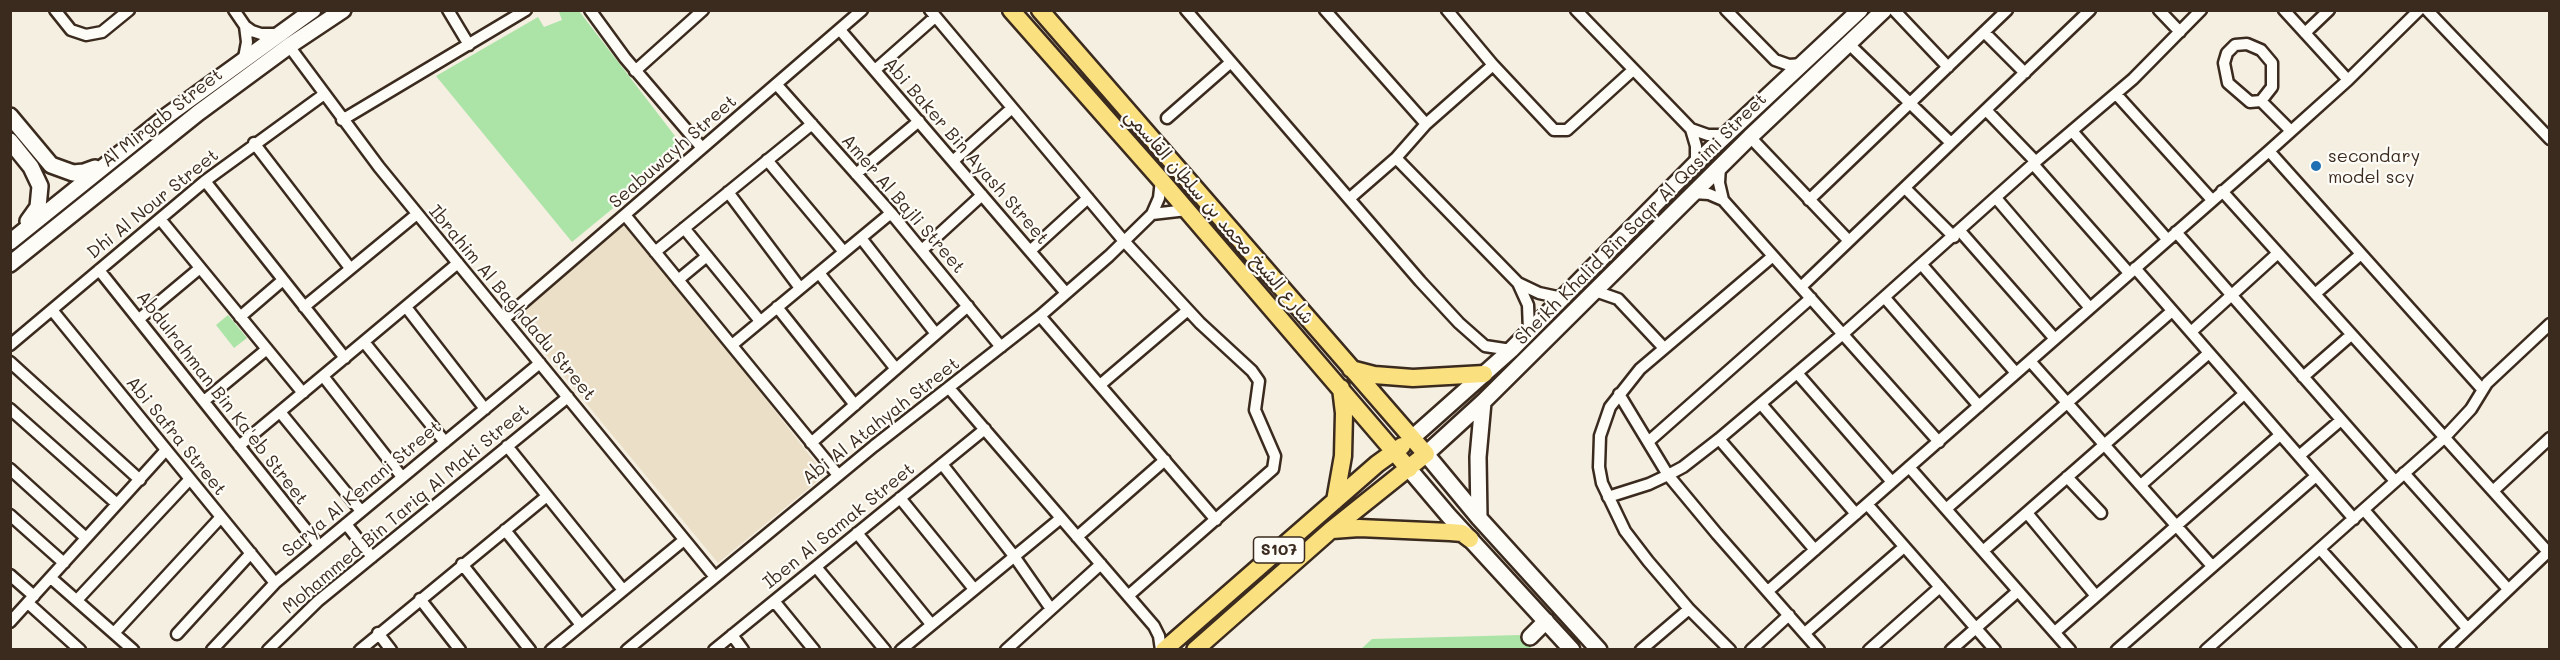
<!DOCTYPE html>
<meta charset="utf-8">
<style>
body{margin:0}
#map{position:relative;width:2560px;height:660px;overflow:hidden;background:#f5efe1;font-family:Mali,sans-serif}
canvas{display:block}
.frame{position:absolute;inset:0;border:12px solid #3b2a1e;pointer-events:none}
</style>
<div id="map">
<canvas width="2560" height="660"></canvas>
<div class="frame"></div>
</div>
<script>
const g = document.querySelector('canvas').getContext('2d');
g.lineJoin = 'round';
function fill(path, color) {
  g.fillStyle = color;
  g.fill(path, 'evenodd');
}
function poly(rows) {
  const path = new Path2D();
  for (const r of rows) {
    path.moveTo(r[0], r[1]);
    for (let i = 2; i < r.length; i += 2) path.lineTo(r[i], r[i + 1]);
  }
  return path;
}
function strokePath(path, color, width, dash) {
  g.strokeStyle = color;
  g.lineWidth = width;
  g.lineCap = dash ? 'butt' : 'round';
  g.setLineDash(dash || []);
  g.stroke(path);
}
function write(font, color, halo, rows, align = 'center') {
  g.font = font + ' Mali,"Playpen Sans Arabic",sans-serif';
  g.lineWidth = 4.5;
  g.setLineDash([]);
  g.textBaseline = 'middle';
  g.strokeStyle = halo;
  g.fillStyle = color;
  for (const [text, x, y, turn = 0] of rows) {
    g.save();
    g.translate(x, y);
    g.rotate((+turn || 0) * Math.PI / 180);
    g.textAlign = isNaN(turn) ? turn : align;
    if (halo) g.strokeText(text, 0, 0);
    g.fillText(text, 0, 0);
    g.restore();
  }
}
const built = poly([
 [626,220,825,475,718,563,514,316]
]);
const green = poly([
 [561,11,579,11,685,149,572,242,436,76,538,17,544,27,562,20,559,12],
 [228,315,247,338,234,348,216,325],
 [1520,635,1532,649,1360,650,1372,639]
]);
const street = poly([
 [55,10,71,30,86,35,102,32,129,10],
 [234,10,245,26,252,31,261,34,278,34],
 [448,10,469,45],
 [590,10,625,58,702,148],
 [930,10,1123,240,1200,323,1252,371,1259,381,1255,410,1275,456,1273,469,1128,596],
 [1186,10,1420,281,1459,323,1485,346,1511,350],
 [1325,10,1426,124],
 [1447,10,1493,65,1554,130,1567,130,1633,70],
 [1576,10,1691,129,1708,135,1726,135],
 [1726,10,1775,60,1789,65,1803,64],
 [1894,10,1948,67],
 [2159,10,2180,32],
 [2284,10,2348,80],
 [2427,10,2550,139],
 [840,30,1066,293],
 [1984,32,2025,73],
 [2305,33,2329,10],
 [1849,44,1951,143],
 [289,46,379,167,715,577],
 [244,58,247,42,245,26],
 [875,70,935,17],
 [635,71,703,10],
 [777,85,891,213,1001,347],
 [2116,94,2212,200],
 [2261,101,2272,87,2272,63,2261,50,2247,44,2235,45,2227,53,2224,63,2228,83,2250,102,2261,101,2291,131],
 [1986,110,2036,162],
 [1167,118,1231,62],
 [342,120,526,10],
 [1691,129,1696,146,1696,163],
 [2072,131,2167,239],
 [1750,137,1849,241],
 [254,143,350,268],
 [2269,151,2482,389],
 [1396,158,1518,283,1539,293,1562,298],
 [767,160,844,252],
 [953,161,1012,108],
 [2033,164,2129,273],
 [1720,166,1719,183,1723,200,1939,442],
 [856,174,919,121],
 [205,181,345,358],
 [1905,188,1954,237],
 [2222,191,2548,552],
 [728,192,800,288],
 [1693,193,1709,194,1723,200],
 [1350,198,1396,158,1426,124,1493,65],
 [1996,198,2090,308],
 [1809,200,2007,10],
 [1152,214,1187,210],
 [625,215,838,475],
 [160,219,303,393],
 [684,228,760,321],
 [1960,231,2055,339],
 [2176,232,2395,481],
 [861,238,936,334],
 [922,250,982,195],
 [1030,251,1088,198],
 [655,252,812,124],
 [1922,265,2016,373],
 [2135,268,2354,519],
 [99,270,319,546],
 [819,273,896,369],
 [678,280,707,256],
 [1518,283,1528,305,1529,331],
 [1801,287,2090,10],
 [1595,291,1618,299,1664,348],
 [2315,294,2361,254],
 [1885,298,1979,406],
 [304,307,417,214],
 [406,307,485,409],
 [777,307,855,405],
 [52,310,275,583],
 [1040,316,1216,520],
 [240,317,283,280],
 [139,319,200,268],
 [504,319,862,10],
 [2191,332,2278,253],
 [364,342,445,442],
 [10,345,205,181,323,95],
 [732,345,891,213],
 [2030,361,2212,566],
 [10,362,140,480],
 [1797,373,1892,482],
 [323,376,402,477],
 [2303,377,2351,335],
 [1100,385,1188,310],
 [949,388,1154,626,1159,636,1161,650],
 [1619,394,1668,475,1717,534,1819,650],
 [204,401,267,349],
 [1761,404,1856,514],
 [10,409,117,504],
 [280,412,361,511],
 [1719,439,1815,550],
 [1648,442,1811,298],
 [811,443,968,306],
 [239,446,458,263],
 [507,446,623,590],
 [2299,456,2341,420],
 [942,464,1014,556,1051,609],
 [1909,467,2070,650],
 [10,469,86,538],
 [2404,473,2508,589],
 [2067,477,2101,513],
 [2141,485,2244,394],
 [2493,491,2550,438],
 [1608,497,1649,484,1668,475,1683,467,1719,439,1843,334,2033,164,2133,79,2201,10],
 [900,498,974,589],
 [1867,504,1995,650],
 [1946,509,2172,311],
 [2364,510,2467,628],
 [2027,513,2096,596],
 [10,515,64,563],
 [346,524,372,557],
 [505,530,581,625],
 [857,533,931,624],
 [1077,537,1165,460],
 [2320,549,2411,650],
 [1983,551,2209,353],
 [462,564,530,650],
 [816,567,885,650],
 [10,575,34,596],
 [51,578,133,650],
 [1768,591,2269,151,2348,80,2419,10],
 [420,599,460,650],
 [77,600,190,479],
 [774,601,814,650],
 [28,603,80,650],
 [10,622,166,450],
 [2055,632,2280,435],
 [114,633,221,517],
 [378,633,391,650],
 [1805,633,1904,547],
 [177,634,251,553],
 [732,635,743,650],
 [212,650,275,583,540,363],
 [268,650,318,601,568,397],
 [360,650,547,496],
 [551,650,684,540],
 [627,650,874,446,1040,316,1109,256,1152,214,1159,198,1161,180],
 [714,650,985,429],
 [901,650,1061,518],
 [1006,650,1101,564],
 [1641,650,1689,609],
 [1730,650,1689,609,1648,561,1625,531,1602,483,1599,467,1600,436,1610,407,1640,369,1773,256],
 [1751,650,1789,615],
 [1869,650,1940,587],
 [1951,650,2018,591],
 [2117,650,2316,476],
 [2206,650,2444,438,2471,409,2487,383,2550,324],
 [2445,650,2550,550]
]);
const secondary = poly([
 [10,116,51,165,73,173,84,172,95,168],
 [10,141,31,167,40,186,38,207,28,221],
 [10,242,168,115,313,10],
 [10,264,198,113,289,46,343,10],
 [1412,438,1511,350,1696,163,1860,10],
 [1409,469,1448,515,1572,650],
 [1479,518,1478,457,1483,402],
 [1530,637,1546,621],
 [1599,650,1479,518,1426,454,1483,402,1750,137,1884,10]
]);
const primary = poly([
 [1011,10,1161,180,1409,469],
 [1040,10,1426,454,1331,530,1195,650],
 [1351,369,1374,375,1413,378,1484,374],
 [1335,501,1343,456,1344,413,1341,388],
 [1332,530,1359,528,1450,532,1462,533,1470,539],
 [1164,650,1377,464,1402,446]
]);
const markers = [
 [2316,166,6,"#1f6fb2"]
];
const shields = [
 [1279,550,51]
];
const shieldNames = [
 ["S107",1279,550]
];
const streetNames = [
 ["Al Mirgab Street",162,118,-38],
 ["Abi Baker Bin Ayash Street",966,151,49],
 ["Seabuwayh Street",673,152,-41],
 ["Dhi Al Nour Street",153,204,-39],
 ["Amer Al Bajli Street",903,204,49],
 ["شارع الشيخ محمد بن سلطان القاسمي",1219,217,49],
 ["Sheikh Khalid Bin Saqr Al Qasimi Street",1641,219,-45],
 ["Ibrahim Al Baghdadu Street",512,303,50],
 ["Abdulrahman Bin Ka'eb Street",222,398,52],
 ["Abi Al Atahyah Street",881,421,-38],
 ["Abi Safra Street",176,436,51],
 ["Sarya Al Kenani Street",362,489,-40],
 ["Mohammed Bin Tariq Al Maki Street",406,509,-40],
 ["Iben Al Samak Street",839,526,-39]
];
const poiNames = [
 ["secondary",2328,156],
 ["model scy",2328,177]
];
fill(built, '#ebdfc7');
fill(green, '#ace4a8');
strokePath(street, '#3b2a1e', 15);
strokePath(secondary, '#3b2a1e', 20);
strokePath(primary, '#3b2a1e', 21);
strokePath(street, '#fdfcf7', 10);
strokePath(secondary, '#fdfcf7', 15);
strokePath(primary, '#fbe080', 16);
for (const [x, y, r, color] of markers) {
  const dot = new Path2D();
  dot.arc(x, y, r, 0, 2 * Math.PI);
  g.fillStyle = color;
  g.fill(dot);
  strokePath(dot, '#fdfcf7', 2);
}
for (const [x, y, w] of shields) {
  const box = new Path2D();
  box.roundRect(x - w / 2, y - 13, w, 26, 4.5);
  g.fillStyle = '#fdfcf7';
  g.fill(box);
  strokePath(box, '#3b2a1e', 1.5);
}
write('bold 16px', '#3b2a1e', null, shieldNames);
write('18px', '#3b2a1e', '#fdfcf7', streetNames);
write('18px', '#3b2a1e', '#fdfcf7', poiNames, 'left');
</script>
